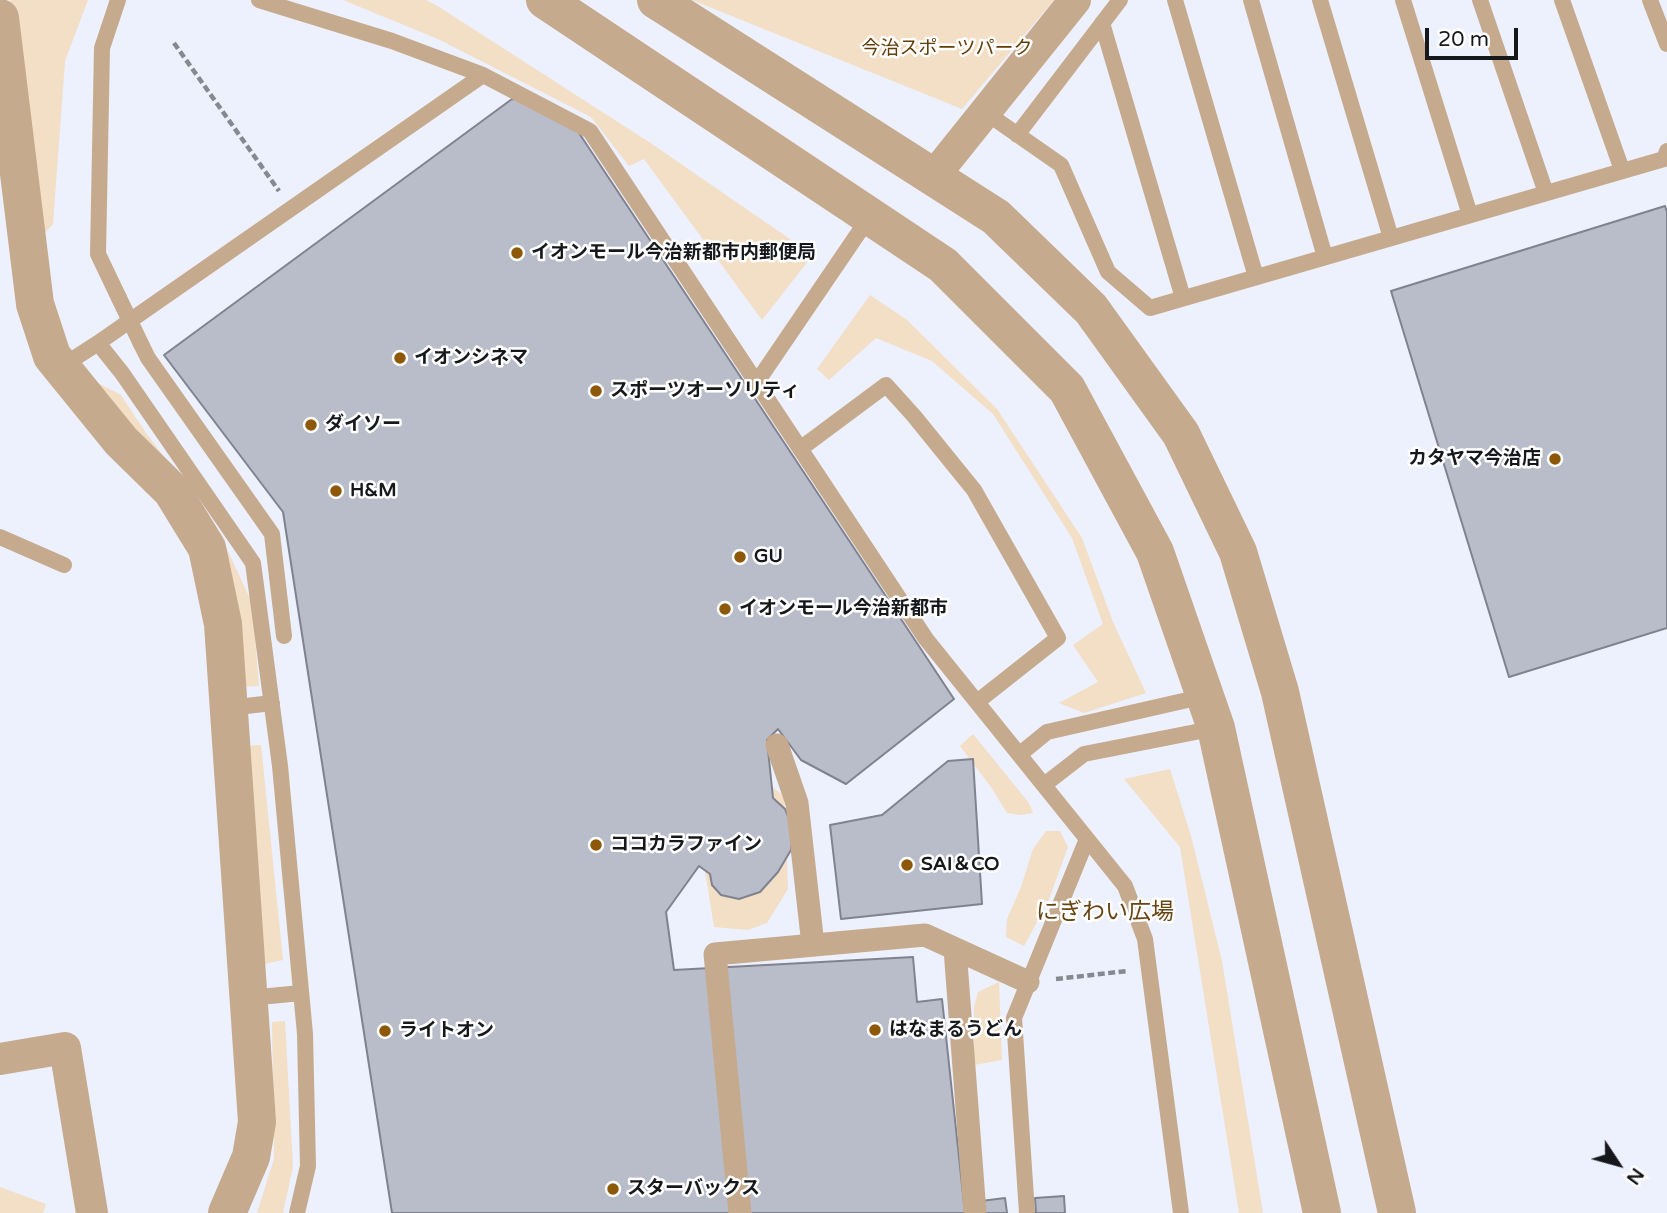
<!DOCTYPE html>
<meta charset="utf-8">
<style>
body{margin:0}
#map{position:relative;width:1667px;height:1213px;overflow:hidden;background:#edf0fd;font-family:"Varela Round",sans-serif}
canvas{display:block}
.north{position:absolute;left:1583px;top:1129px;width:70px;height:70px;-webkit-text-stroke:5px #fff;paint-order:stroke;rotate:126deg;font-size:19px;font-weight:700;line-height:28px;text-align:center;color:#17181c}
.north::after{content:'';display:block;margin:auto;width:24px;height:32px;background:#17181c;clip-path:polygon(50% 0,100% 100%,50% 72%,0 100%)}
.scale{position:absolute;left:1425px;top:28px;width:93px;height:32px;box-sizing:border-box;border:4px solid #17181c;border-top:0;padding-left:9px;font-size:21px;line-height:24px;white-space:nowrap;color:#17181c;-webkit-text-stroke:5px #fff;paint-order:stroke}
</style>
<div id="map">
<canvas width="1667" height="1213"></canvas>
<div class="north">N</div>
<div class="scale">20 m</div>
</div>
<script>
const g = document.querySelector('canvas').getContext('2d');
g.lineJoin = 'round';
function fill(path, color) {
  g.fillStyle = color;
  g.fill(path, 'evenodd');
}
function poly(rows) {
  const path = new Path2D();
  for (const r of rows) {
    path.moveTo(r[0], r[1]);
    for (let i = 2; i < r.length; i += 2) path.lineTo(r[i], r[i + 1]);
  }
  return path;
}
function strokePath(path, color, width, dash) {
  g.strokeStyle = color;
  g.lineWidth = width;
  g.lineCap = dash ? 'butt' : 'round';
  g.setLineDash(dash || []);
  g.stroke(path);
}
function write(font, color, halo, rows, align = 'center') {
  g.font = font + ' "Varela Round","Noto Sans JP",sans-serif';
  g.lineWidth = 5;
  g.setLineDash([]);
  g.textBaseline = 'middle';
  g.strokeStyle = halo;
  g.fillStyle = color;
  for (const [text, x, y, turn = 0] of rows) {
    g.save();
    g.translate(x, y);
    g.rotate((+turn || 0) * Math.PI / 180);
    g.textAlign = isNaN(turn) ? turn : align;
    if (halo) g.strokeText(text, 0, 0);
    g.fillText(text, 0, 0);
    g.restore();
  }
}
const green = poly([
 [10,0,88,0,65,61,53,224,35,244,30,148],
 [343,0,426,0,436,5,652,144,813,255,762,320,644,159,629,166,591,117,438,39],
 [692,0,1054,0,962,109],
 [870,295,907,320,997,409,1082,538,1113,622,1146,693,1084,713,1059,703,1098,682,1073,645,1103,624,1072,538,993,414,932,361,876,338,829,380,817,369],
 [94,381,121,395,146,433,197,500,227,549,252,603,259,686,239,687,232,614],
 [973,734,1029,803,1033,813,1021,815,1007,813,991,787,960,746],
 [261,745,283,960,264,964,242,746],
 [1170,769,1191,836,1222,961,1263,1213,1239,1213,1180,847,1124,779],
 [760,777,785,797,788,889,767,923,748,930,714,927,701,846],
 [1046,831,1060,831,1068,847,1048,902,1024,946,1006,937,1007,919,1021,887,1033,849],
 [999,982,1002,1060,974,1065,974,1007,978,992],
 [285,1021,293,1167,283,1213,257,1213,274,1159,272,1022],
 [0,1187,46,1204,43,1213,0,1213]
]);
const building = poly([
 [512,99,549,103,575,127,954,699,846,784,801,760,778,729,767,740,773,798,785,809,792,827,791,850,778,872,760,892,739,899,721,895,712,885,710,874,699,866,666,912,674,970,913,957,917,1002,942,999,965,1213,392,1213,283,512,164,355,512,99],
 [1665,206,1667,212,1667,628,1509,677,1391,291,1665,206],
 [973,759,982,904,841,919,830,825,882,815,948,761,973,759],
 [1064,1196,1065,1213,1036,1213,1035,1198,1064,1196],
 [1005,1198,1007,1213,983,1213,981,1201,1005,1198]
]);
const path = poly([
 [174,43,279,191],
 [1056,979,1127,971]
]);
const service = poly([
 [118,0,102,48,98,254,119,298],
 [259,0,392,41,483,75,590,131,926,639,1125,886,1145,939,1181,1213],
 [1175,0,1256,277],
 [1251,0,1325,257],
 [1320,0,1391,238],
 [1403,0,1470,215],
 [1480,0,1546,193],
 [1562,0,1622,170],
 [1650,0,1667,44],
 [1102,23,1183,298],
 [985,112,1061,165,1108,272,1150,308,1664,159,1667,151],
 [1017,135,1120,0],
 [98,343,483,75],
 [141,344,148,358,272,534,284,636],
 [61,367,98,343,122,373,253,563,280,766,305,1034,308,1166,297,1213],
 [757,382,870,216],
 [800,449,886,385,914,416,974,490,1058,638,977,702],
 [0,537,64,565],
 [229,708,272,703],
 [1020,754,1047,732,1205,696],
 [1044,785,1084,754,1216,728],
 [249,998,301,993],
 [1027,1213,1014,1018,1087,839]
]);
const pedestrian = poly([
 [777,745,797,803,813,945],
 [955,949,975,1213],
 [740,1213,715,954,925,935,1028,982]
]);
const minor = poly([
 [933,177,1075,0],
 [0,1059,65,1048,92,1213]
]);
const tertiary = poly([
 [545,0,943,265,1067,389,1155,552,1216,728,1322,1213],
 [656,0,996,217,1091,309,1181,434,1238,552,1280,692,1397,1213],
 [0,18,35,304,52,356,121,441,172,491,207,548,223,624,257,1122,251,1157,227,1213]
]);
const serviceBridge = poly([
 [119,298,141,344]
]);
const markers = [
 [517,253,7,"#8d5908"],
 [400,358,7,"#8d5908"],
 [596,391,7,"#8d5908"],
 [311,425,7,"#8d5908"],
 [1555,459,7,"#8d5908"],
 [336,491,7,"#8d5908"],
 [740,557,7,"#8d5908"],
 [725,609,7,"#8d5908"],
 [596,845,7,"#8d5908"],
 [907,865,7,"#8d5908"],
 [875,1030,7,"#8d5908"],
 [385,1031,7,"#8d5908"],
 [613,1189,7,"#8d5908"]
];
const parkNames = [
 ["今治スポーツパーク",947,49]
];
const poiNames = [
 ["イオンモール今治新都市内郵便局",531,253],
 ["イオンシネマ",414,358],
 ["スポーツオーソリティ",610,391],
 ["ダイソー",325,425],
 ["カタヤマ今治店",1541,459,"right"],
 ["H&M",350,491],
 ["GU",754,557],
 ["イオンモール今治新都市",739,609],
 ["ココカラファイン",610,845],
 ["SAI＆CO",921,865],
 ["はなまるうどん",889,1030],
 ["ライトオン",399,1031],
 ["スターバックス",627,1189]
];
const quarterNames = [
 ["にぎわい広場",1105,913]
];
fill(green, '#f3dec6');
fill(building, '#b9bcc9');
strokePath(building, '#80838f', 2);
strokePath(path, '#878991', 4.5, [7, 3.5]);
strokePath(service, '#c5aa8d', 16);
strokePath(pedestrian, '#c5aa8d', 23);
strokePath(minor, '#c5aa8d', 32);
strokePath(tertiary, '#c5aa8d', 38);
strokePath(serviceBridge, '#c5aa8d', 16);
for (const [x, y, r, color] of markers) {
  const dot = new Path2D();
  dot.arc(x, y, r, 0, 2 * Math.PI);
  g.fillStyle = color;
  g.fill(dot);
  strokePath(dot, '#fff', 2.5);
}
write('19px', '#633d05', '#fff', parkNames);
write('bold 19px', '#17181c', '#fff', poiNames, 'left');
write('23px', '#684413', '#fff', quarterNames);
</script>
